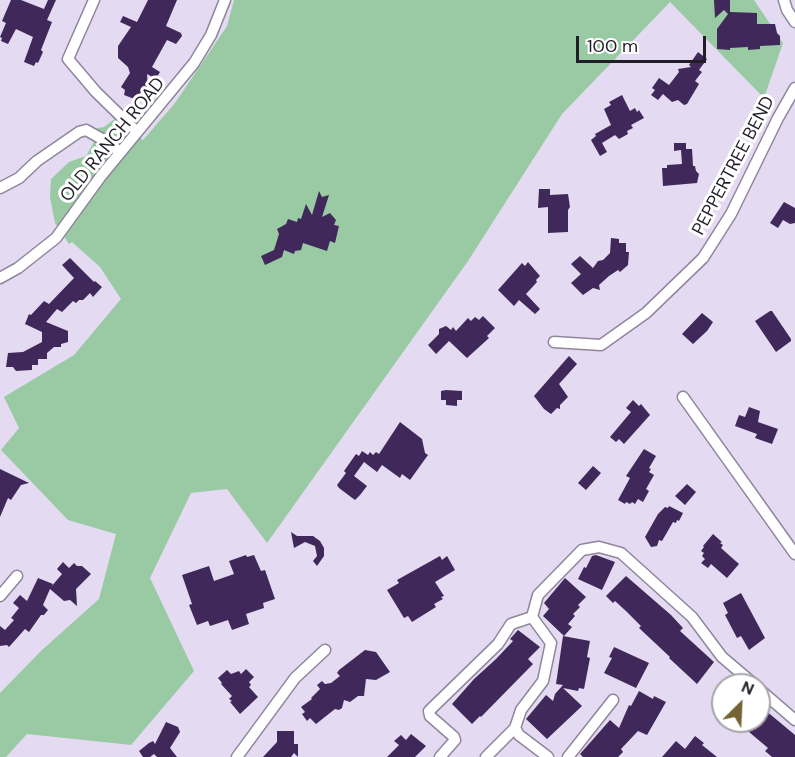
<!DOCTYPE html>
<style>
body{margin:0}
#map{position:relative;width:795px;height:757px;overflow:hidden;background:#e4daf2;font-family:"DM Sans",sans-serif}
canvas{display:block}
.north{position:absolute;left:711px;top:673px;width:60px;height:60px;box-sizing:border-box;background:#fff;border:2px solid #a7a5a9;border-radius:50%;rotate:24deg;font-size:16px;font-weight:700;line-height:24px;text-align:center;color:#221e27}
.north::after{content:'';display:block;margin:auto;width:21px;height:27px;background:#736432;clip-path:polygon(50% 0,100% 100%,50% 72%,0 100%)}
.scale{position:absolute;left:576px;top:36px;width:130px;height:27px;box-sizing:border-box;border:3px solid #221e27;border-top:0;padding-left:8px;font-size:18px;line-height:21px;white-space:nowrap;color:#221e27;-webkit-text-stroke:4px #fff;paint-order:stroke}
</style>
<div id="map">
<canvas width="795" height="757"></canvas>
<div class="north">N</div>
<div class="scale">100 m</div>
</div>
<script>
const g = document.querySelector('canvas').getContext('2d');
g.lineJoin = 'round';
function fill(path, color) {
  g.fillStyle = color;
  g.fill(path, 'evenodd');
}
function poly(rows) {
  const path = new Path2D();
  for (const r of rows) {
    path.moveTo(r[0], r[1]);
    for (let i = 2; i < r.length; i += 2) path.lineTo(r[i], r[i + 1]);
  }
  return path;
}
function strokePath(path, color, width, dash) {
  g.strokeStyle = color;
  g.lineWidth = width;
  g.lineCap = dash ? 'butt' : 'round';
  g.setLineDash(dash || []);
  g.stroke(path);
}
function write(font, color, halo, rows, align = 'center') {
  g.font = font + ' "DM Sans",sans-serif';
  g.lineWidth = 6;
  g.setLineDash([]);
  g.textBaseline = 'middle';
  g.strokeStyle = halo;
  g.fillStyle = color;
  for (const [text, x, y, turn = 0] of rows) {
    g.save();
    g.translate(x, y);
    g.rotate((+turn || 0) * Math.PI / 180);
    g.textAlign = isNaN(turn) ? turn : align;
    if (halo) g.strokeText(text, 0, 0);
    g.fillText(text, 0, 0);
    g.restore();
  }
}
const green = poly([
 [234,0,754,0,783,43,764,98,670,2,562,114,468,261,267,543,227,489,191,493,150,578,194,671,131,745,27,734,6,757,0,757,0,693,42,650,99,599,116,534,68,520,1,450,19,428,4,397,74,355,121,299,100,267,72,242,69,244,55,223,50,197,51,179,69,162,86,156,94,142,93,129,104,127,116,118,143,140,175,103,227,26]
]);
const building = poly([
 [11,0,21,0,44,9,48,0,56,0,47,20,52,22,41,50,43,52,38,63,36,62,34,66,24,62,33,37,16,29,8,44,1,41,2,38,0,37,6,23,2,21],
 [148,0,177,0,166,26,181,33,182,36,176,44,167,40,152,67,160,72,156,79,147,74,148,89,141,92,137,100,124,95,125,90,121,87,130,73,128,67,118,58,118,46,131,27,120,22,123,16,137,22],
 [714,0,730,0,730,12,757,13,757,24,775,24,777,33,780,36,780,45,760,46,760,49,748,50,748,47,730,48,730,50,717,49,717,29,728,14,724,10,715,18],
 [698,52,707,59,699,70,702,72,695,81,699,84,687,104,684,105,678,100,672,102,663,94,658,100,651,95,655,90,652,88,659,78,669,85,679,72,678,69,691,67,689,65],
 [622,95,630,111,635,108,637,112,639,110,644,118,631,125,633,128,627,131,628,134,619,139,615,135,602,143,607,152,600,156,591,140,596,136,595,134,611,125,604,109,611,105,609,102],
 [674,143,686,143,686,149,692,149,693,166,695,166,696,171,699,174,697,183,663,186,662,168,667,168,667,165,682,164,681,150,674,151],
 [539,189,550,189,550,195,568,194,570,207,568,210,568,232,548,233,548,207,538,208],
 [319,191,322,197,329,195,322,217,330,213,336,220,334,225,339,226,335,243,330,241,327,251,303,243,301,250,295,251,294,254,284,250,282,257,265,265,261,256,274,250,279,234,277,229,286,224,288,219,297,222,298,218,301,219,306,204,312,215],
 [784,202,795,208,795,223,790,224,783,220,778,228,770,223],
 [611,238,619,239,619,243,626,243,626,252,629,252,628,265,620,272,618,270,609,276,599,285,600,290,593,288,583,295,571,283,581,274,571,264,580,256,593,268,598,261,603,260,610,253],
 [70,258,94,282,95,281,102,287,93,297,90,293,83,300,79,300,76,303,73,301,62,312,57,309,46,322,68,331,68,342,61,344,61,347,54,347,47,353,47,359,38,359,38,365,32,365,32,370,16,371,13,367,6,367,8,353,23,352,42,342,42,332,25,324,29,314,31,315,44,301,49,304,74,278,62,265],
 [528,262,540,276,536,280,537,282,526,294,540,309,535,314,519,300,514,306,498,290,522,263,525,266],
 [770,311,772,311,791,339,791,341,776,352,755,321],
 [702,313,713,322,707,331,693,344,682,334],
 [483,316,495,328,487,336,489,338,467,358,449,341,436,354,428,345,439,334,439,329,446,326,451,330,453,327,456,331,468,318,471,321,475,317,479,320],
 [569,356,577,364,559,384,568,397,560,405,560,409,557,408,551,414,544,409,534,396],
 [446,390,462,391,462,400,457,400,457,406,446,405,446,400,441,400,441,391],
 [633,400,639,406,641,404,650,415,624,444,619,439,616,442,610,437,631,412,626,408],
 [749,407,760,411,758,422,778,429,772,444,755,438,757,434,735,426,739,415,745,417],
 [400,422,422,439,425,453,428,455,410,480,402,474,400,478,382,465,377,472,364,462,354,476,367,486,360,495,355,500,339,488,337,485,346,473,344,471,356,454,359,456,362,451,368,455,370,452,373,455,376,452,379,454],
 [644,449,656,456,649,468,651,469,649,472,654,475,646,489,649,491,643,502,638,499,635,504,632,502,630,504,626,502,625,504,618,500,630,478,626,476],
 [593,466,601,473,586,490,578,483],
 [0,469,29,483,21,485,11,500,8,498,0,517],
 [687,484,696,492,685,505,675,496],
 [669,506,683,513,679,521,677,520,676,523,673,522,662,541,659,540,657,546,651,547,645,537,658,514,665,507,668,508],
 [291,532,297,536,313,536,320,541,324,548,324,556,317,566,313,561,317,556,315,546,305,542,294,548],
 [713,534,722,542,720,543,723,545,721,548,739,564,727,578,711,564,708,568,701,563,705,559,702,556,704,553,701,551,704,547,703,546],
 [246,555,247,557,254,555,261,571,265,570,275,599,263,603,264,608,246,614,249,624,232,630,228,620,210,626,208,621,197,625,189,605,192,604,182,575,209,566,214,581,234,574,229,561],
 [596,555,615,562,602,590,578,579,584,567,586,568,592,556],
 [440,556,442,560,447,556,455,570,435,582,444,596,441,597,443,599,434,604,436,607,412,622,408,616,404,618,387,590,399,583,397,580],
 [63,562,69,568,74,563,77,566,82,566,91,574,76,589,77,606,70,600,64,601,50,589,43,605,48,610,44,615,41,615,29,632,25,629,9,647,7,645,0,646,0,626,5,630,14,620,11,618,19,608,13,603,20,595,27,601,38,578,53,584,51,587,62,574,57,569],
 [626,576,671,615,683,628,680,631,714,662,697,684,669,658,670,657,639,628,641,626,627,612,615,601,613,603,606,596],
 [565,578,586,597,578,605,580,607,573,614,575,616,568,624,572,627,564,636,543,616,549,609,544,603],
 [741,593,765,638,749,650,741,636,737,638,725,615,728,613,723,603],
 [518,630,540,647,528,659,533,664,481,717,480,716,472,724,452,704,474,679,496,659,513,641,510,639],
 [563,636,590,641,587,657,590,658,584,689,579,688,578,691,563,688,582,706,547,739,526,719,546,695,553,701,555,694,563,685,556,684],
 [614,647,649,663,636,688,604,673,612,658,609,657],
 [365,650,376,652,390,672,376,680,366,679,364,696,358,696,350,702,344,700,342,708,339,710,335,709,316,724,310,718,307,721,302,714,305,712,301,707,312,699,311,698,320,689,317,685,322,681,325,684,331,683,340,676,337,673,339,670],
 [246,669,254,677,249,682,251,685,249,687,258,697,240,714,230,702,232,701,229,699,232,696,221,684,222,683,218,678,227,670,231,674,239,671,241,674],
 [639,691,653,699,654,696,666,702,647,735,638,731,621,749,623,752,618,757,583,757,580,754,610,720,619,728,629,705,631,706],
 [759,705,795,735,795,757,772,757,765,751,768,748,736,721,759,721],
 [166,722,178,727,180,732,170,748,177,757,157,757,154,754,150,757,143,757,139,751,149,743,153,741,155,744],
 [277,731,294,731,294,744,298,744,298,757,294,753,291,757,263,757,277,742],
 [411,734,426,746,415,757,387,757,399,745,394,741,401,735,406,740],
 [695,736,704,743,702,745,717,757,662,757,676,741,685,749]
]);
const minor = poly([
 [94,0,68,59,96,92,137,132],
 [784,0,787,10,795,22],
 [0,188,19,178,37,161,79,132,86,130,111,144,120,153],
 [0,278,18,268,56,238,101,176,194,63,211,35,225,0],
 [554,342,601,345,646,313,703,258,731,214,778,118,795,88],
 [683,397,795,554],
 [0,596,17,576],
 [532,617,551,643,543,681,521,710,515,728,519,735,548,757],
 [759,689,795,720],
 [237,757,295,678,325,650],
 [440,757,455,740,454,737,430,716,429,711,498,644,511,624,532,617,538,595,582,550,599,547,621,553,692,617,722,657,755,685],
 [486,757,515,728],
 [568,757,613,700]
]);
const streetNames = [
 ["OLD RANCH ROAD",113,140,-51],
 ["PEPPERTREE BEND",734,166,-62]
];
fill(green, '#99caa3');
fill(building, '#40285a');
strokePath(minor, '#8f869c', 13);
strokePath(minor, '#fff', 10);
write('18px', '#221e27', '#fff', streetNames);
</script>
